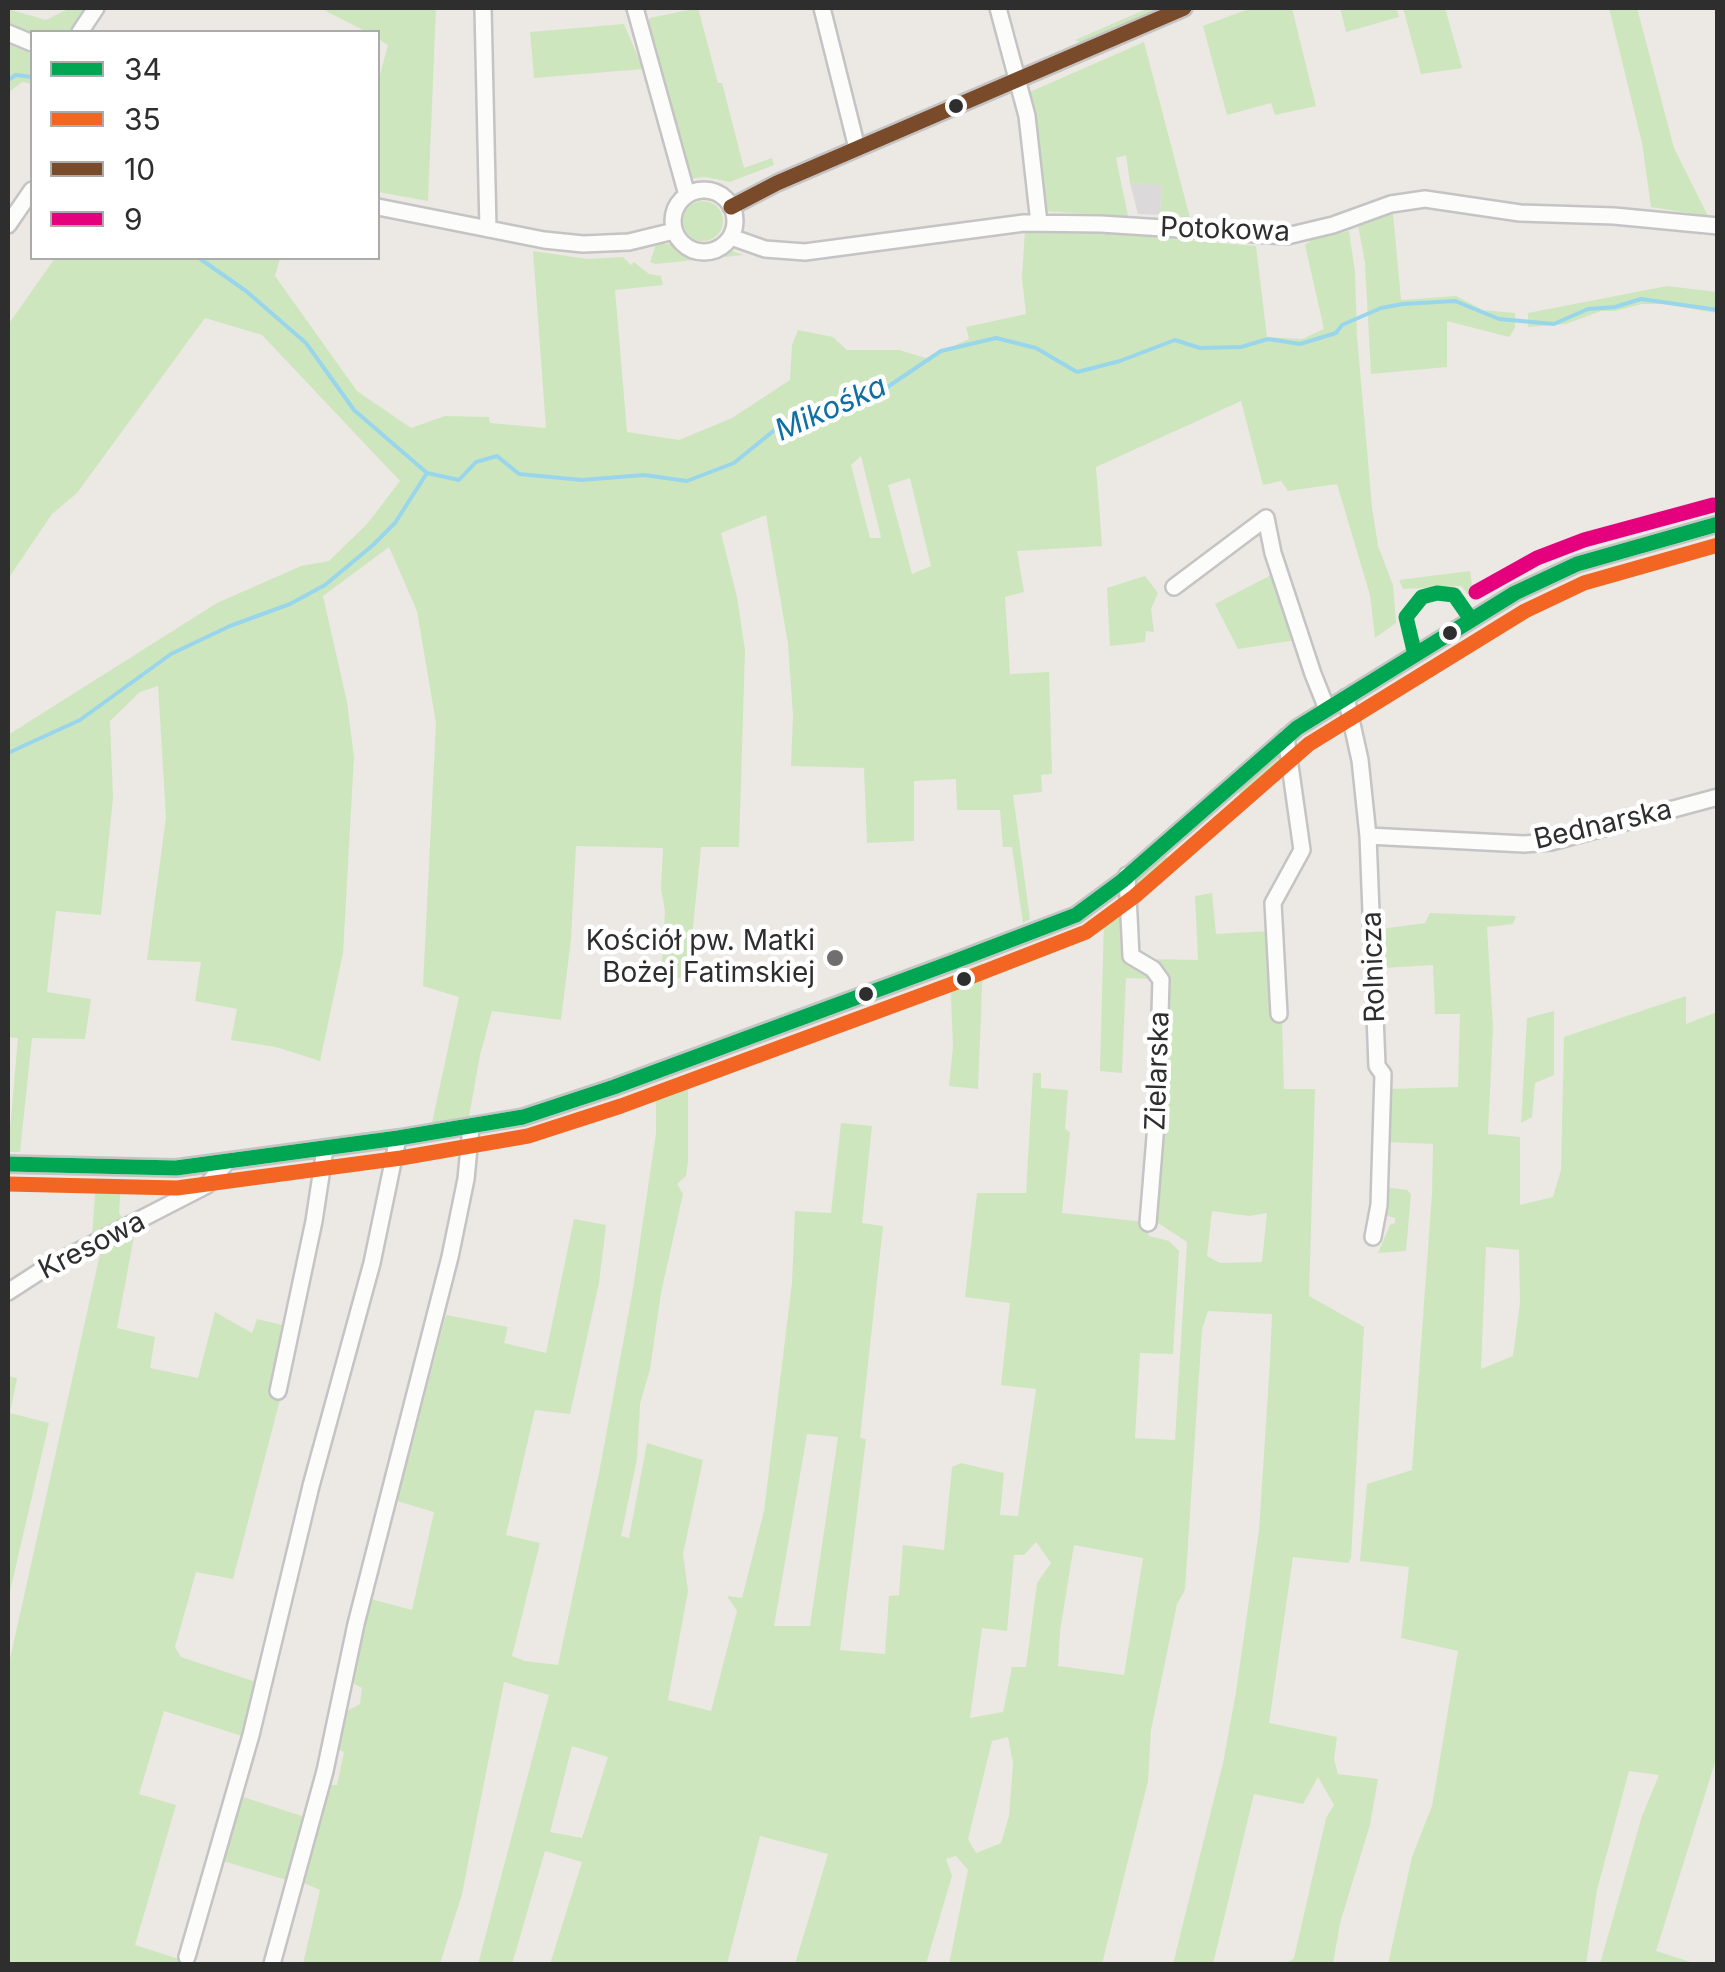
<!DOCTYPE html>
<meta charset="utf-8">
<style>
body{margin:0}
#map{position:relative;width:1725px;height:1972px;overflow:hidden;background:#ece8e4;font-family:Inter,sans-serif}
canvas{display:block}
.frame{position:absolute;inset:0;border:10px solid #2e2e2e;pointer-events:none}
.legend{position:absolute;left:30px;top:30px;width:350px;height:230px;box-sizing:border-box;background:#fff;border:2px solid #ababab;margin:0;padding:12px 18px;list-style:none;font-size:30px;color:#2e2e2e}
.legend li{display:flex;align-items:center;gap:20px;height:50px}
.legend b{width:50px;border:2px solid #ababab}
</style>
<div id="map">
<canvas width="1725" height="1972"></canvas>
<div class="frame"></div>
<ul class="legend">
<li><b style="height:12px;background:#00a651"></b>34</li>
<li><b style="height:12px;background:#f26522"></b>35</li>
<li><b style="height:12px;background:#7a4b2a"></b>10</li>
<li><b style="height:12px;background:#e5007d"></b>9</li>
</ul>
</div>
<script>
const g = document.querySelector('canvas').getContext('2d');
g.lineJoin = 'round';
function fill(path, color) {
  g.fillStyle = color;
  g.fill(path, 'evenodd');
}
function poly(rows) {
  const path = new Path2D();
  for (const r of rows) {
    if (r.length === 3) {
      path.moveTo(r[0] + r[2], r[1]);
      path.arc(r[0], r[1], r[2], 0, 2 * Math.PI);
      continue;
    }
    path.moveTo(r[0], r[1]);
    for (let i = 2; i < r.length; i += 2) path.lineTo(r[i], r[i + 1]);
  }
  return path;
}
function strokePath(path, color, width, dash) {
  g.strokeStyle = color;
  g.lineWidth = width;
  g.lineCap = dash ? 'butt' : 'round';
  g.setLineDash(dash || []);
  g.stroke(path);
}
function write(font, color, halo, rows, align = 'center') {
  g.font = font + ' Inter,sans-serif';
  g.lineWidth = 9;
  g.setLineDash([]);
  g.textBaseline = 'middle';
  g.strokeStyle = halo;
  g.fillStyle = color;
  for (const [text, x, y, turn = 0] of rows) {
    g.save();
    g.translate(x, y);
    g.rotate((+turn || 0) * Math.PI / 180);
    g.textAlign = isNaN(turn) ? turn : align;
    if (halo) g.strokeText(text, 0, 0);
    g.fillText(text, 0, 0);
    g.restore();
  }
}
const industrial = poly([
 [1130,183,1162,184,1160,215,1138,214]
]);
const green = poly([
 [70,8,88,8,73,32,32,32,32,38,8,28,8,9,46,20],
 [320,8,436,8,428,201,378,192,378,82,388,45,378,39,378,32,367,32],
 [698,8,718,83,722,83,744,168,772,158,774,165,730,182,705,177,687,179,645,24,650,18],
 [1149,8,1164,8,1082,43,1075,40],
 [1251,8,1292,8,1316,106,1275,115,1271,103,1227,115,1203,26],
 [1340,8,1396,8,1399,17,1346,32],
 [1403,8,1445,8,1462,68,1421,74],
 [1609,8,1637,8,1674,148,1708,216,1651,207,1642,143],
 [624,24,643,69,534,78,530,32],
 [1144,42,1190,218,1160,215,1162,185,1130,183,1126,155,1116,158,1128,216,1042,211,1025,94],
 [8,44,32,54,32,84,22,82,8,93],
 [703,221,20],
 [1393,214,1401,300,1456,296,1483,310,1515,313,1515,328,1509,337,1447,321,1447,367,1371,374,1365,263,1358,225],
 [1025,230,1091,232,1256,246,1267,337,1302,339,1324,329,1305,245,1322,233,1329,236,1349,231,1355,272,1357,336,1372,507,1378,546,1393,585,1396,623,1375,638,1370,595,1337,484,1288,491,1281,481,1263,485,1241,401,1096,467,1102,546,1017,551,1024,592,1005,597,1010,674,1049,672,1052,774,1041,775,1042,792,1013,795,1030,919,1023,923,1012,847,1003,847,1000,810,957,810,956,779,914,781,914,841,867,843,864,768,791,766,793,715,788,644,766,515,721,533,737,597,745,650,739,847,701,847,688,977,661,980,665,911,661,889,663,848,576,846,571,939,561,1020,492,1011,480,1055,469,1117,432,1123,459,997,423,986,436,723,417,611,389,547,323,596,347,702,354,757,343,953,320,1061,276,1047,231,1040,237,1009,195,1001,201,962,147,960,166,817,158,686,140,692,110,721,113,798,101,915,56,911,47,992,91,999,85,1039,32,1038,20,1152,8,1152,18,1038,8,1037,8,735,217,603,301,566,329,561,367,524,400,481,262,335,205,318,77,493,52,514,8,579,8,325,55,258,280,258,275,276,357,391,411,428,445,416,489,417,490,423,546,428,533,251,588,259,623,257,631,265,634,262,649,274,661,276,663,285,615,290,627,432,679,440,732,418,790,380,792,345,798,330,833,337,847,350,899,350,926,358,969,339,966,327,1026,314,1022,278],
 [861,456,881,537,880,538,870,538,851,465],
 [910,478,931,566,912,574,888,485],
 [656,244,670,244,698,256,729,250,744,255,655,264,650,262],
 [1667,286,1717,292,1717,313,1664,304,1642,304,1615,311,1601,311,1566,324,1528,327,1528,313],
 [1470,571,1474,601,1461,586,1403,589,1399,580],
 [1275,573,1296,640,1238,649,1215,604],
 [1145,576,1158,593,1151,609,1154,632,1146,631,1145,642,1110,646,1107,588],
 [1282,750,1299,846,1294,853,1286,786,1272,767,1240,795,1237,789],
 [1163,852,1171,863,1146,889,1138,906,1134,896,1135,878],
 [1212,893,1216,934,1271,931,1282,1019,1284,1089,1315,1089,1309,1296,1364,1327,1351,1558,1348,1563,1293,1557,1269,1723,1337,1737,1334,1759,1338,1774,1378,1779,1370,1825,1340,1923,1333,1964,1285,1964,1294,1958,1326,1818,1334,1805,1318,1777,1303,1804,1254,1794,1213,1964,1173,1964,1223,1763,1236,1692,1259,1530,1270,1362,1272,1314,1208,1311,1202,1329,1185,1590,1177,1604,1151,1730,1148,1781,1102,1964,949,1964,968,1870,956,1856,946,1859,952,1876,926,1964,795,1964,828,1854,760,1836,727,1964,550,1964,582,1862,545,1851,512,1964,478,1964,549,1695,504,1682,462,1894,440,1964,303,1964,320,1890,302,1882,326,1785,337,1785,344,1752,334,1748,340,1730,347,1711,360,1704,362,1688,351,1682,371,1599,412,1610,434,1512,397,1501,446,1315,508,1327,504,1343,546,1353,574,1219,606,1225,599,1283,570,1414,535,1410,506,1535,540,1543,512,1656,525,1661,558,1665,599,1473,633,1289,656,1133,656,1087,688,1074,688,1162,686,1176,677,1184,683,1194,661,1293,650,1369,640,1404,637,1459,621,1536,629,1538,647,1443,703,1460,683,1554,688,1591,668,1700,711,1711,737,1611,727,1596,742,1598,764,1511,792,1283,795,1211,831,1213,841,1123,872,1126,862,1223,883,1226,860,1438,866,1439,840,1650,885,1654,889,1596,899,1595,903,1545,944,1550,952,1467,961,1463,1004,1473,1000,1515,1018,1516,1036,1389,1001,1385,1010,1303,965,1297,977,1193,1026,1193,1033,1073,1041,1073,1041,1088,1068,1090,1065,1129,1070,1132,1062,1213,1145,1222,1149,1236,1169,1241,1179,1251,1173,1354,1140,1353,1135,1438,1175,1440,1187,1242,1155,1221,1165,979,1145,959,1198,960,1195,896],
 [1212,1211,1249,1216,1267,1213,1262,1262,1220,1263,1207,1256],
 [807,1434,838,1437,810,1626,774,1626],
 [1036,1542,1051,1563,1037,1583,1026,1667,1012,1667,1003,1712,970,1718,982,1628,1007,1631,1014,1555,1024,1555],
 [1074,1545,1143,1558,1124,1675,1058,1666,1060,1631],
 [1008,1737,1013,1763,1009,1816,1001,1843,976,1853,968,1839,992,1741],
 [572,1746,608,1757,582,1838,550,1832],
 [1125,895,1128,965,1158,979,1126,978,1122,1073,1100,1071,1104,919],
 [1430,913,1516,916,1513,924,1487,927,1493,1027,1488,1134,1520,1137,1520,1205,1553,1197,1561,1170,1564,1037,1686,996,1686,1024,1717,1012,1717,1756,1656,1951,1697,1964,1600,1964,1642,1816,1659,1775,1629,1771,1597,1890,1586,1964,1388,1964,1412,1857,1432,1806,1458,1651,1401,1638,1409,1567,1360,1561,1367,1484,1412,1470,1432,1193,1433,1144,1386,1142,1387,1089,1458,1087,1460,1014,1435,1014,1433,965,1382,968,1381,929,1425,923],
 [1486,1247,1519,1250,1520,1303,1513,1356,1481,1369],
 [983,963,978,1089,949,1086,953,1047,950,976],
 [1554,1011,1554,1075,1535,1083,1532,1117,1521,1123,1527,1018],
 [96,1180,121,1182,119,1213,125,1222,92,1237],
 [1385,1187,1407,1190,1411,1194,1406,1251,1378,1253,1390,1225,1395,1223,1395,1218,1387,1216,1384,1211],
 [135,1231,117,1328,155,1337,150,1368,198,1378,215,1312,252,1333,257,1319,286,1326,281,1396,233,1579,196,1572,175,1647,181,1657,256,1682,242,1736,164,1711,139,1794,176,1805,135,1945,179,1959,187,1964,8,1964,8,1668,100,1254,108,1245],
 [8,1376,17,1378,10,1413,49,1423,8,1600],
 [240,1796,308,1818,290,1881,223,1861]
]);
const stream = poly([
 [8,80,16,75,32,77],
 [199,258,246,291,306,343,354,410,427,473,459,480,476,462,497,456,519,474,582,480,644,475,687,481,734,463,777,428,828,405,886,388,941,351,996,338,1036,348,1077,372,1120,361,1175,340,1200,348,1241,347,1268,339,1300,344,1336,333,1342,325,1381,308,1403,304,1455,301,1499,319,1554,324,1588,309,1615,307,1641,299,1718,310],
 [8,753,80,720,171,654,230,626,290,604,325,585,373,545,395,523,427,473]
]);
const minor = poly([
 [483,8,488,229],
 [635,8,687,195],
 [822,8,857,148],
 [998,8,1027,116,1039,223],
 [80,32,96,8],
 [8,33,32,43],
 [704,221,31],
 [378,207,544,240,583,244,629,242,674,231],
 [731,207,777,183,1184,8],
 [8,225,32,190],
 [731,237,765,249,805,252,1024,223,1101,224,1287,236,1333,225,1391,204,1425,199,1520,213,1614,216,1718,226],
 [1174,587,1266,518,1273,553,1313,674,1327,709],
 [1346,697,1360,760,1368,836,1377,1066,1383,1074,1379,1205,1373,1237],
 [1368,836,1524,844,1551,842,1718,797],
 [1127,875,1131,956,1153,969,1161,980,1157,1112,1148,1223],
 [1279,1014,1273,903,1302,850,1286,737],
 [8,1164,176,1168,398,1138,523,1117,614,1087,953,962,1076,915,1122,881,1297,728,1515,593,1577,564,1718,524],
 [8,1292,42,1270,207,1185,227,1162],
 [278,1391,314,1221,325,1149],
 [187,1957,251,1735,311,1486,372,1263,398,1138],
 [272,1964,325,1771,356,1624,450,1257,466,1179,471,1127]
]);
const bus1 = poly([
 [1415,655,1406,617,1422,597,1437,593,1454,595,1470,618],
 [8,1164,176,1168,398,1138,523,1117,614,1087,953,962,1076,915,1122,881,1297,728,1515,593,1577,564,1718,524]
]);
const bus2 = poly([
 [8,1184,177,1188,401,1158,528,1136,621,1106,960,981,1086,932,1135,896,1309,744,1525,611,1584,583,1718,545]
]);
const bus3 = poly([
 [731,207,777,183,1184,8]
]);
const bus4 = poly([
 [1476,592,1537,558,1584,540,1713,505]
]);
const markers = [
 [956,106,9,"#2e2e2e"],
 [1450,633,9,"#2e2e2e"],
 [835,958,10,"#706f6e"],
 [964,979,9,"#2e2e2e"],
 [866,994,9,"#2e2e2e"]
];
const streetNames = [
 ["Potokowa",1225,230,2],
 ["Bednarska",1603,825,-13],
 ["Rolnicza",1374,967,-92],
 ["Zielarska",1158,1071,-88],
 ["Kresowa",92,1246,-27]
];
const poiNames = [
 ["Kościół pw. Matki",815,942],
 ["Bożej Fatimskiej",815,974]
];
const waterNames = [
 ["Mikośka",831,409,-24]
];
fill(industrial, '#dcd9db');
fill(green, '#cee6be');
strokePath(stream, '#99d6ec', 4);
strokePath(minor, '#c5c4c5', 20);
strokePath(minor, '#fcfcfb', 15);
strokePath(bus1, '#00a651', 15);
strokePath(bus2, '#f26522', 15);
strokePath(bus3, '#7a4b2a', 15);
strokePath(bus4, '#e5007d', 15);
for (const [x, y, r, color] of markers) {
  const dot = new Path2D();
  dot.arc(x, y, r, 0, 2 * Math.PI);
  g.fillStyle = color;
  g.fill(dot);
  strokePath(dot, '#fff', 4);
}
write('28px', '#2e2e2e', '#fff', streetNames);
write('28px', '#2e2e2e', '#fff', poiNames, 'right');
write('italic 30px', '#0d6fa3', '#fff', waterNames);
</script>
